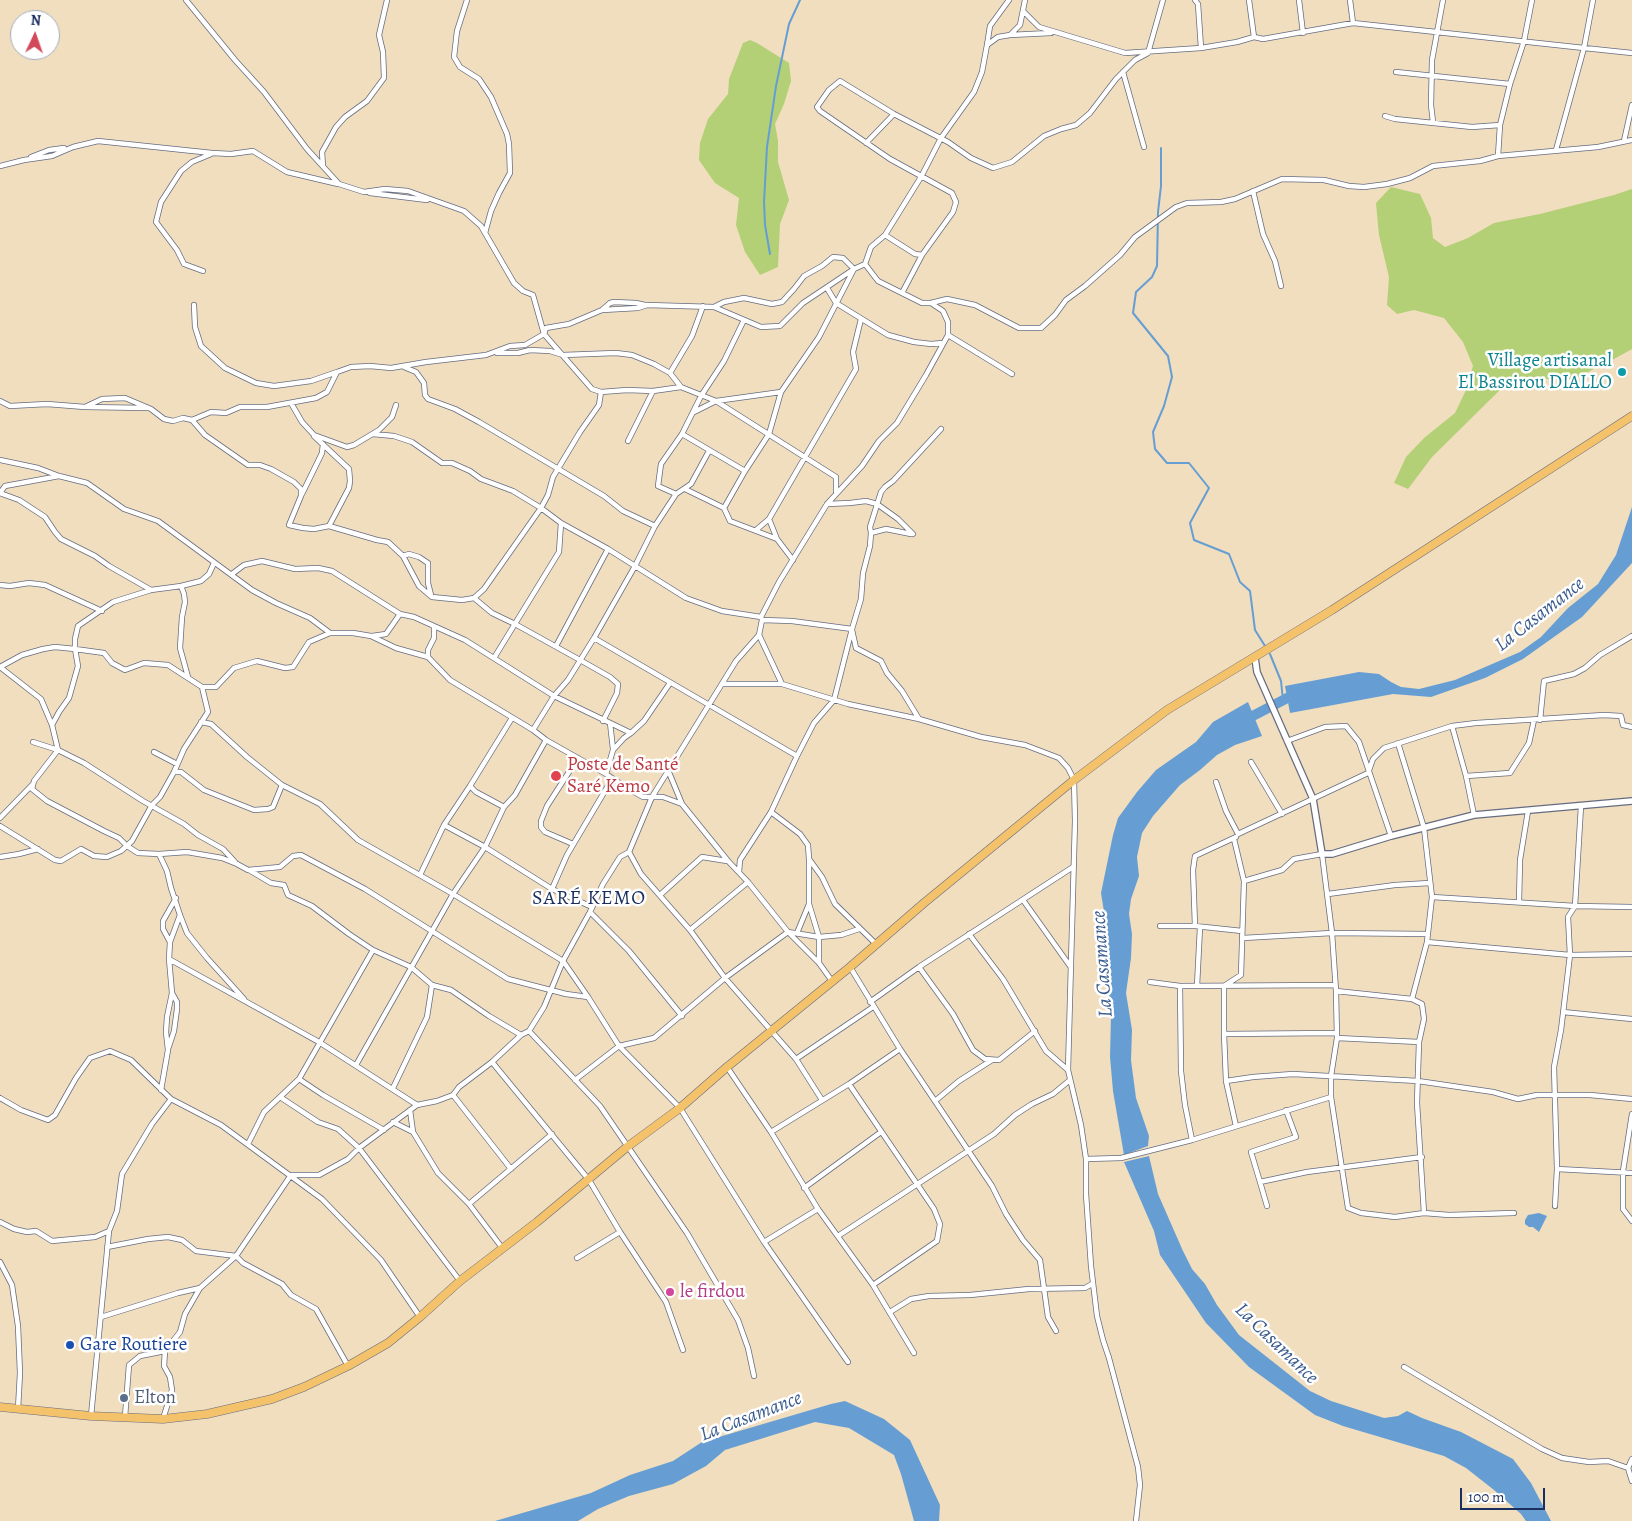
<!DOCTYPE html>
<meta charset="utf-8">
<style>
body{margin:0}
#map{position:relative;width:1632px;height:1521px;overflow:hidden;background:#f0debe;font-family:Alegreya,serif}
canvas{display:block}
.north{position:absolute;left:10px;top:10px;width:50px;height:50px;box-sizing:border-box;background:#fff;border:1px solid #a4acbf;border-radius:50%;rotate:3deg;font-size:14px;font-weight:700;line-height:20px;text-align:center;color:#1b2f5e}
.north::after{content:'';display:block;margin:auto;width:18px;height:22px;background:#d1495b;clip-path:polygon(50% 0,100% 100%,50% 72%,0 100%)}
.scale{position:absolute;left:1460px;top:1488px;width:85px;height:22px;box-sizing:border-box;border:2px solid #1b2f5e;border-top:0;padding-left:6px;font-size:15px;line-height:18px;white-space:nowrap;color:#1b2f5e;-webkit-text-stroke:4px #fff;paint-order:stroke}
</style>
<div id="map">
<canvas width="1632" height="1521"></canvas>
<div class="north">N</div>
<div class="scale">100 m</div>
</div>
<script>
const g = document.querySelector('canvas').getContext('2d');
g.lineJoin = 'round';
function fill(path, color) {
  g.fillStyle = color;
  g.fill(path, 'evenodd');
}
function poly(rows) {
  const path = new Path2D();
  for (const r of rows) {
    path.moveTo(r[0], r[1]);
    for (let i = 2; i < r.length; i += 2) path.lineTo(r[i], r[i + 1]);
  }
  return path;
}
function strokePath(path, color, width, dash) {
  g.strokeStyle = color;
  g.lineWidth = width;
  g.lineCap = dash ? 'butt' : 'round';
  g.setLineDash(dash || []);
  g.stroke(path);
}
function write(font, color, halo, rows, align = 'center') {
  g.font = font + ' Alegreya,serif';
  g.lineWidth = 5;
  g.setLineDash([]);
  g.textBaseline = 'middle';
  g.strokeStyle = halo;
  g.fillStyle = color;
  for (const [text, x, y, turn = 0] of rows) {
    g.save();
    g.translate(x, y);
    g.rotate((+turn || 0) * Math.PI / 180);
    g.textAlign = isNaN(turn) ? turn : align;
    if (halo) g.strokeText(text, 0, 0);
    g.fillText(text, 0, 0);
    g.restore();
  }
}
const green = poly([
 [750,40,757,43,789,63,791,81,784,104,775,124,778,141,778,162,789,200,780,224,778,267,760,275,745,252,736,225,739,198,715,183,699,160,700,143,708,119,728,94,729,79,743,43],
 [1391,187,1420,194,1431,218,1433,238,1445,247,1468,238,1494,223,1540,214,1614,195,1632,189,1632,349,1614,359,1574,379,1532,379,1506,384,1432,457,1408,489,1394,483,1406,457,1424,438,1455,413,1466,390,1473,366,1463,342,1444,318,1414,310,1397,314,1387,305,1389,277,1379,235,1376,203]
]);
const water = poly([
 [1632,507,1632,563,1582,617,1523,659,1485,678,1431,697,1393,694,1290,713,1285,686,1359,672,1379,674,1391,682,1401,687,1419,689,1455,680,1520,652,1541,637,1568,608,1598,584,1616,555],
 [1248,702,1262,736,1235,745,1217,755,1200,770,1180,785,1153,816,1142,833,1137,857,1139,876,1131,899,1129,914,1132,934,1131,958,1126,993,1132,1030,1131,1060,1136,1098,1149,1136,1148,1146,1124,1155,1113,1091,1110,1057,1111,1015,1107,986,1109,965,1107,931,1101,893,1113,835,1118,818,1137,792,1156,770,1196,742,1213,722],
 [1149,1156,1158,1194,1183,1251,1192,1269,1205,1284,1217,1305,1239,1335,1310,1391,1331,1401,1384,1418,1398,1416,1407,1411,1422,1418,1461,1432,1513,1459,1531,1483,1551,1521,1526,1521,1521,1514,1494,1490,1466,1468,1444,1456,1343,1426,1315,1415,1249,1367,1206,1323,1160,1255,1154,1231,1124,1162],
 [1539,1213,1547,1216,1539,1232,1533,1227,1529,1227,1525,1224,1525,1220,1528,1215],
 [845,1401,884,1419,910,1440,940,1505,939,1521,914,1521,901,1474,894,1455,849,1428,815,1422,725,1450,706,1466,673,1484,629,1496,598,1509,578,1521,495,1521,591,1493,630,1475,673,1461,702,1442,831,1404]
]);
const stream = poly([
 [1161,148,1161,186,1158,212,1157,266,1152,277,1136,292,1133,313,1168,356,1172,377,1164,406,1153,432,1155,449,1167,463,1189,463,1209,488,1190,523,1194,540,1229,554,1240,582,1250,591,1255,630,1265,646],
 [770,254,765,225,764,202,767,147,776,86,789,24,800,0],
 [1270,654,1281,681,1283,700]
]);
const river = poly([
 [1243,721,1295,694,1299,694]
]);
const minor = poly([
 [186,0,235,60,264,92,307,149,339,184,364,192,385,189,408,191,464,211,481,226,514,283,523,291,533,295,544,334,592,389,601,392,627,390,653,391,681,387,716,401,836,477,836,492],
 [467,0,457,31,454,57,460,67,479,79,491,97,507,134,509,144,510,173,499,193,491,211,485,233],
 [1195,0,1198,4,1201,48],
 [1249,0,1254,37],
 [1299,0,1303,33],
 [1350,0,1353,23],
 [1593,0,1584,48,1632,53],
 [1023,11,1039,27,1125,53,1201,48,1237,42,1254,37,1263,39,1353,23,1584,48,1556,150],
 [1010,35,1051,33],
 [987,45,990,26,1009,0],
 [1123,72,1144,147],
 [1396,72,1510,84],
 [1385,116,1395,119,1472,127,1500,125],
 [1433,122,1431,105,1432,60,1443,0],
 [1624,141,1632,105],
 [866,143,894,114],
 [1498,156,1500,125,1510,84,1524,41,1532,0],
 [31,157,49,150,64,148],
 [0,166,24,160,52,156,73,147,98,141,212,153,231,154,253,151,287,172,338,184],
 [323,166,322,152,336,127,345,117,367,101,384,78,383,52,379,35,387,0],
 [1253,191,1263,234,1275,261,1281,286],
 [370,193,427,200],
 [885,235,915,254,922,255,953,212,956,202,952,193,890,159,820,111,817,107,829,90,840,81,894,114,948,142,971,158,993,168,1012,162,1044,136,1061,129,1076,125,1090,113,1116,79,1135,60,1148,53,1163,0],
 [865,264,878,281,922,303,931,303,947,299,975,305,1019,328,1041,328,1055,315,1066,300,1085,286,1120,255,1135,237,1176,207,1187,203,1221,202,1235,199,1282,179,1324,180,1349,186,1364,187,1387,184,1410,178,1433,166,1480,161,1498,156,1598,147,1632,140],
 [203,271,184,264,177,250,156,222,161,202,181,171,192,162,211,154],
 [827,288,836,303,888,335,914,342,931,344,943,343],
 [902,293,922,255],
 [194,305,195,327,201,346,225,368,256,383,274,386,311,381,337,372],
 [714,307,724,302,744,298,772,304,782,302,794,289,804,276,822,266,833,257,843,258,854,269,819,337,781,392,769,434,745,471,724,508],
 [602,310,610,303,614,302,636,303,645,305],
 [948,335,1012,374],
 [497,353,518,353,530,350,550,351,563,355,616,353,632,355,654,364,670,373,681,387],
 [404,367,416,372,424,383,425,395,428,399,455,409,479,422,604,496,623,511,655,526],
 [670,373,692,336,703,306],
 [0,401,10,406,47,404,85,407,102,399,125,398,151,409,164,419,173,421,183,418,192,420,211,412,226,413,240,407,267,407,316,398,327,392,337,372,351,367,370,366,391,368,426,362,486,355,510,346,525,345,544,334,546,328,569,324,602,310,638,308,647,305,714,307,761,327,780,326,803,303,854,269,865,264,871,247,885,235,921,177,941,138,974,92,982,72,987,45,998,37,1010,35,1020,25,1025,0],
 [291,403,302,422,314,435,347,447,354,445,379,430,392,417,396,405],
 [85,407,147,408],
 [694,412,716,401,781,392],
 [192,420,205,435,248,465,260,465,271,469,294,482,301,489,301,496,289,525,303,528,314,529,329,526,377,540,388,542,403,556,419,586,432,597,462,600,474,598,484,589,541,508,548,495,553,477,580,432,599,405,601,392],
 [373,434,394,436,412,442,442,463,452,463,470,471,481,479,513,491,541,508,561,523,608,549,686,598,722,611,761,617,762,620,792,621,852,629,861,599,863,573,870,546,871,533,870,527,881,492,885,487,893,481,941,429],
 [682,434,745,471],
 [314,436,349,469,350,481,349,488,329,526],
 [628,441,653,391],
 [0,460,38,468,59,476,87,483,124,509,158,521,252,590,276,603,310,618,330,633],
 [685,489,724,508,730,521,777,539,793,560],
 [0,493,19,500,45,517,55,532,61,539,95,556,109,566,151,590],
 [0,493,5,486,59,476],
 [302,494,322,453,323,444],
 [676,494,658,486,661,464,682,434,701,396,724,361,744,320],
 [827,504,850,503,866,501,877,504,898,519,913,534],
 [769,519,777,539],
 [756,530,769,519,856,369,853,352,861,319],
 [871,533,886,529,911,534],
 [403,556,409,554,419,557,428,563,428,583,431,595],
 [232,574,244,565,262,561,295,569,318,568,332,571,400,614],
 [0,585,10,586,29,583,45,585,102,611],
 [181,586,184,594,185,602,182,617,180,648,188,677],
 [474,598,492,613,515,624,580,660,610,677,618,684,617,693,603,721],
 [761,617,779,582,827,504,862,466,879,441,897,423,926,375,948,335,948,322,943,311,931,303],
 [852,630,856,648,881,661,887,673,902,691,919,719],
 [759,635,782,684],
 [372,636,386,634,400,614,414,617,465,640,554,696,631,733,644,721,670,683],
 [594,638,797,756,771,812,740,860,739,872],
 [556,646,608,549],
 [428,657,428,650,434,638,434,626],
 [494,658,559,552,561,523],
 [0,667,41,699,52,725,58,750,84,763,143,801,184,824,198,835,223,849,235,862],
 [0,667,22,655,43,649,55,647,75,649,78,666,69,698,59,712,52,725],
 [722,684,782,684,848,704,919,719,981,737,1025,745,1059,758,1068,768,1074,780,1075,821,1068,1070,1081,1125,1086,1159,1086,1194,1091,1266,1097,1316,1103,1340,1109,1358,1138,1467,1140,1485,1136,1521],
 [202,687,168,665,144,663,125,670,112,663,104,653,75,649,75,639,78,626,113,602,151,590,181,586,201,581,209,574,214,563],
 [1540,720,1544,681,1574,674,1585,668,1600,655,1632,636],
 [201,722,211,724,247,757,282,785,320,804,358,840,453,894,563,961,588,997,619,1046,680,1108,764,1242,848,1362],
 [610,723,613,749],
 [1452,726,1466,776,1474,815],
 [533,730,554,696,568,680,594,638,635,566,655,526,676,494,691,484,709,451],
 [1287,741,1325,727,1346,726,1359,742,1391,836],
 [33,742,58,750,34,781,32,789,47,801,104,831,119,838,127,846,138,853,159,854,187,852,222,858,237,864,248,870,280,867,293,856,301,855,365,889,508,979,566,994,588,997],
 [1398,743,1424,828,1432,897,1427,942,1412,999],
 [154,752,177,764],
 [797,756,814,723,834,700,852,629],
 [1251,762,1282,814],
 [668,770,682,804,728,861,748,882,788,932,819,963,832,981],
 [174,772,181,772,204,790,254,810,268,809,273,807,282,785],
 [606,774,613,750,624,738,631,733],
 [1466,776,1510,773,1529,743,1534,720],
 [1216,782,1226,811,1238,834,1368,773,1373,759,1384,748,1452,726,1476,723,1604,715,1621,716,1623,725,1632,727],
 [504,807,476,792,470,786,512,718],
 [771,812,800,834,808,845,809,859,822,877,835,904,876,944],
 [0,818,32,785],
 [444,825,485,847,552,889,592,907],
 [0,826,55,860,61,861,81,849,94,856,107,857,121,851,132,841,152,805,160,797,174,772,184,749,208,712,202,687,216,687,234,668,257,661,285,668,293,667,309,642,330,633,353,633,371,636,396,648,428,657,450,680,533,730,546,740,606,774,627,788,643,797,663,797,682,804],
 [1234,839,1244,881,1241,975,1224,986,1224,1034,1226,1081,1236,1126],
 [573,844,545,832,541,827,541,821,547,806,578,758],
 [629,852,641,874,690,930,725,978,796,1059,822,1100],
 [159,854,167,871,171,888,180,915,170,942,169,959,172,993,167,1017,166,1032,168,1050,161,1090],
 [0,857,19,854,38,849],
 [249,870,271,883,284,885,288,895,312,906,349,934,373,950,411,967,432,985,451,990,489,1016,521,1035],
 [420,875,444,825,470,786],
 [1244,881,1282,870,1294,859,1322,854,1332,933,1336,991,1337,1038,1331,1076,1331,1097,1348,1208,1361,1213,1395,1217,1424,1213,1449,1215,1514,1213],
 [552,889,567,855,612,779],
 [1328,894,1395,885,1430,883],
 [660,895,702,857,727,861],
 [1432,897,1575,906,1632,907],
 [1023,900,1070,966],
 [1519,902,1520,860,1528,811],
 [809,904,819,937,819,963],
 [590,912,629,951,682,1016],
 [180,915,187,933,207,958,244,999],
 [1160,926,1195,926,1242,931],
 [1195,926,1193,870,1195,856,1236,837],
 [690,930,748,882],
 [797,933,809,904,809,860],
 [969,934,1003,979,1046,1051,1068,1070],
 [1243,938,1332,933,1428,934],
 [170,942,163,929,163,921,176,898],
 [1427,942,1570,955,1632,954],
 [373,950,299,1079,323,1095,384,1130],
 [169,959,319,1042,417,1105],
 [850,967,900,1049,992,1186,1006,1214,1023,1240,1040,1260,1048,1317,1056,1331],
 [919,967,953,1014,973,1050,985,1059,999,1060,1035,1031],
 [1150,982,1180,986,1334,985],
 [1180,986,1181,1071,1185,1105,1192,1140,1331,1097],
 [1197,986,1200,927],
 [1336,991,1412,999,1422,1004,1424,1019,1419,1042,1417,1103,1424,1213],
 [870,1002,919,967,1073,867],
 [1563,1012,1632,1019],
 [529,1031,600,1106,687,1233,738,1320,748,1348,754,1376],
 [1224,1034,1336,1033],
 [1337,1038,1419,1042],
 [168,1049,174,1031,177,1009,177,1002,172,993],
 [796,1059,873,1007],
 [492,1062,589,1180,620,1232,666,1302,683,1350],
 [356,1065,453,894,485,847,504,807,515,795,546,740],
 [727,1067,771,1132,818,1209,873,1285,914,1353],
 [299,1079,280,1097,318,1122,338,1129,359,1148,460,1281],
 [575,1080,619,1046,654,1038,725,978,788,932,819,937,841,935,859,929],
 [1226,1081,1253,1077,1293,1074,1418,1081,1493,1092,1518,1099,1537,1095,1590,1095,1632,1099],
 [849,1084,934,1209,940,1224,937,1241,873,1285],
 [393,1088,427,1017,432,985],
 [453,1095,511,1169],
 [0,1098,21,1110,48,1120,55,1115,76,1078,90,1058,110,1051,131,1060,171,1099,221,1125,322,1199,381,1260,420,1317],
 [935,1101,959,1081,992,1060],
 [410,1110,413,1132,438,1173,469,1204,503,1249],
 [1286,1110,1296,1137,1251,1152,1260,1182,1307,1172,1422,1157],
 [1632,1114,1623,1171,1623,1209,1632,1221],
 [393,1122,413,1132],
 [771,1132,849,1084,900,1049],
 [248,1144,264,1112,280,1097],
 [1086,1159,1121,1158,1192,1140],
 [1557,1169,1632,1173],
 [1260,1182,1267,1206],
 [804,1188,881,1132],
 [469,1204,552,1134],
 [1555,1206,1557,1169,1554,1067,1561,1030,1570,955,1568,917,1575,906,1581,806],
 [0,1222,14,1229,27,1232,36,1231,52,1241,95,1237,109,1231],
 [838,1236,994,1134,1015,1115,1032,1104,1053,1094,1070,1080],
 [764,1242,818,1209],
 [107,1247,148,1239,168,1237,182,1240,196,1251,236,1256,243,1263,282,1284,291,1295,316,1309,348,1366],
 [577,1258,620,1232],
 [0,1262,12,1285,18,1326,20,1373,18,1409],
 [890,1312,911,1299,929,1296,970,1295,1029,1289,1085,1288,1092,1284],
 [101,1317,178,1293,200,1288,236,1256,291,1175,319,1175,348,1159,359,1148,417,1105,437,1101,453,1095,459,1087,492,1062,521,1035,529,1031,544,1007,563,961,590,912,603,884,620,857,629,852,652,797,736,661,759,635,762,620],
 [1404,1367,1542,1449,1562,1458,1589,1462,1608,1461,1628,1468,1632,1481],
 [91,1416,109,1231,117,1211,122,1174,152,1124,171,1099],
 [125,1417,129,1365,140,1356,165,1351],
 [163,1419,172,1390,170,1377,164,1366,165,1351,180,1332,185,1314,200,1288],
 [1628,1468,1632,1459]
]);
const tertiary = poly([
 [1255,658,1257,672,1313,799,1322,854,1332,854,1391,836,1474,815,1632,801]
]);
const primary = poly([
 [0,1407,91,1416,163,1419,207,1414,272,1399,304,1387,348,1366,388,1343,420,1317,460,1281,537,1222,627,1147,680,1108,727,1067,850,967,924,903,1074,780,1167,710,1332,610,1632,416]
]);
const markers = [
 [1622,372,5,"#0f9aa8"],
 [556,776,6,"#e0444e"],
 [670,1292,5,"#d1479c"],
 [70,1345,5,"#1a4fb4"],
 [124,1398,5,"#5c6f8a"]
];
const cultureNames = [
 ["Village artisanal",1612,361],
 ["El Bassirou DIALLO",1612,383]
];
const healthNames = [
 ["Poste de Santé",567,765],
 ["Saré Kemo",567,787]
];
const hotelNames = [
 ["le firdou",680,1292]
];
const transitNames = [
 ["Gare Routiere",80,1345]
];
const serviceNames = [
 ["Elton",134,1398]
];
const waterNames = [
 ["La Casamance",1540,615,-38],
 ["La Casamance",1103,964,-94],
 ["La Casamance",1276,1344,44],
 ["La Casamance",751,1417,-21]
];
const neighbourhoodNames = [
 ["SARÉ KEMO",589,899]
];
fill(green, '#b3d076');
fill(water, '#669ed4');
strokePath(stream, '#669ed4', 2);
strokePath(river, '#669ed4', 10);
strokePath(minor, '#666c80', 6);
strokePath(tertiary, '#666c80', 8);
strokePath(primary, '#666c80', 9);
strokePath(minor, '#fff', 4.5);
strokePath(tertiary, '#fff', 5.5);
strokePath(primary, '#f3c26a', 8);
for (const [x, y, r, color] of markers) {
  const dot = new Path2D();
  dot.arc(x, y, r, 0, 2 * Math.PI);
  g.fillStyle = color;
  g.fill(dot);
  strokePath(dot, '#fff', 2);
}
write('19px', '#0d838f', '#fff', cultureNames, 'right');
write('19px', '#be3a42', '#fff', healthNames, 'left');
write('19px', '#b23c85', '#fff', hotelNames, 'left');
write('19px', '#164399', '#fff', transitNames, 'left');
write('19px', '#4e5e75', '#fff', serviceNames, 'left');
write('italic 20px', '#395b8d', '#fff', waterNames);
g.letterSpacing = '1px';
write('20px', '#1b2f5e', '#fff', neighbourhoodNames);
g.letterSpacing = '0px';
</script>
